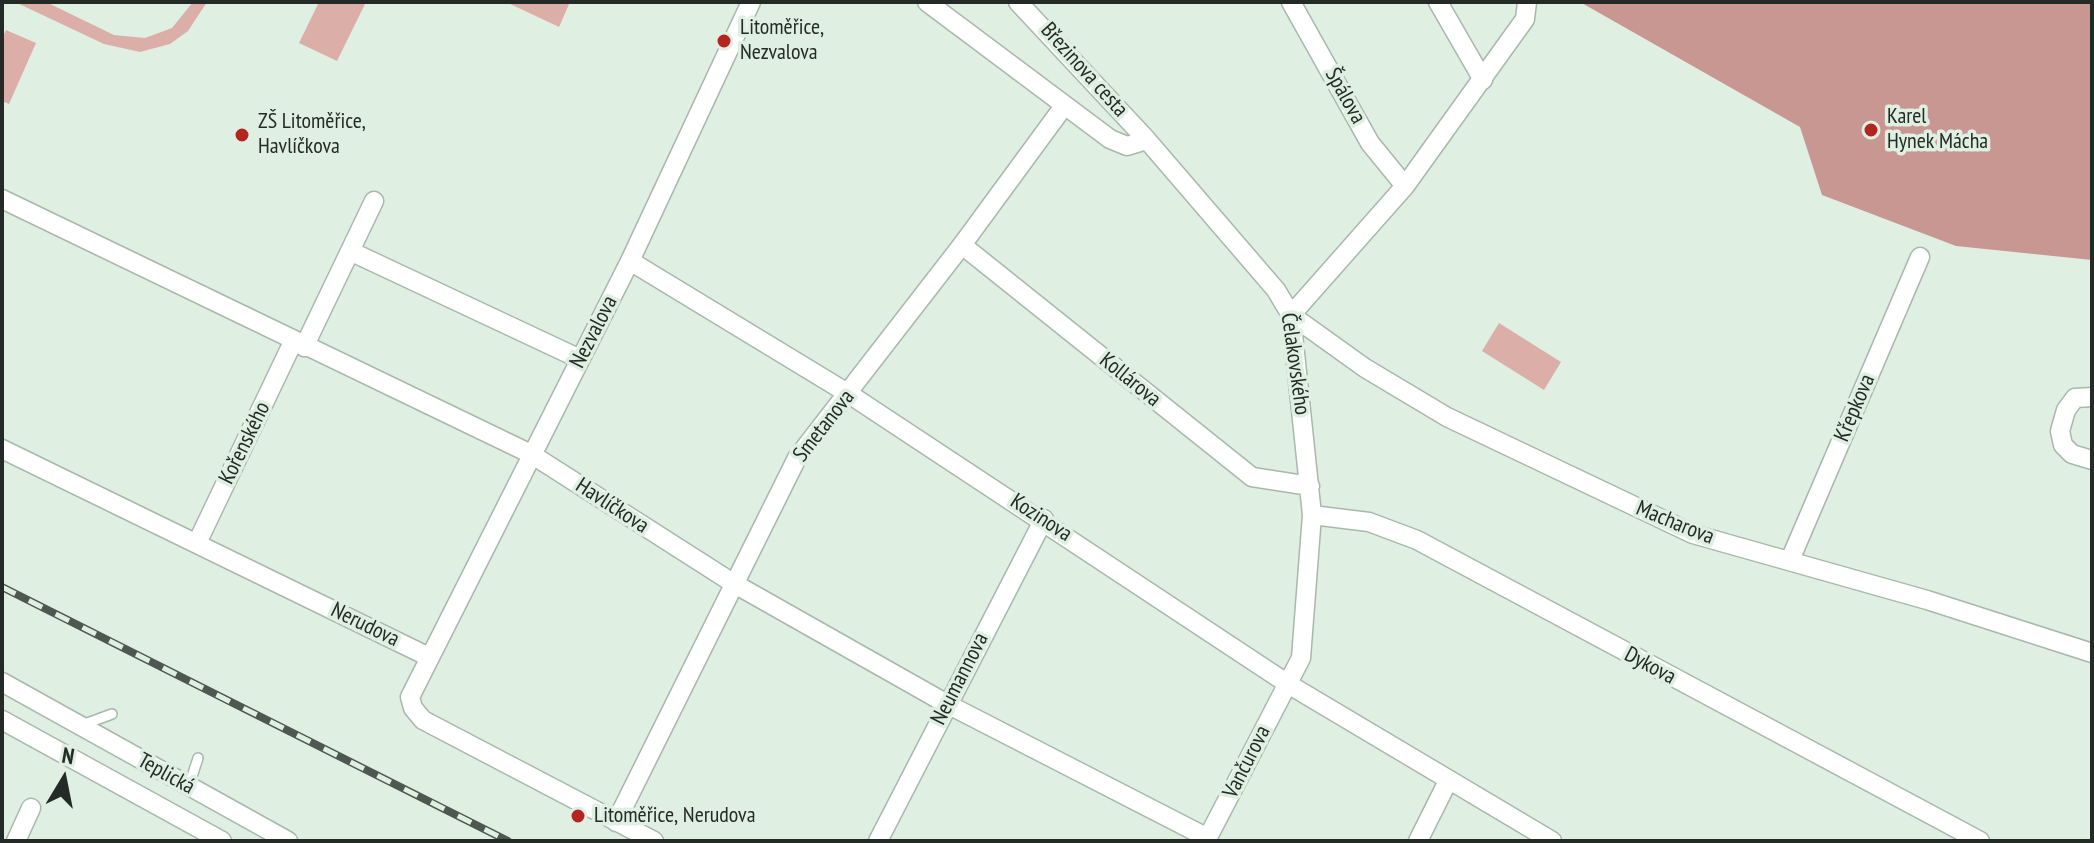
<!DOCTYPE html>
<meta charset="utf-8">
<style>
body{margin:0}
#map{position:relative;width:2094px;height:843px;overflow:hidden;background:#dff0e3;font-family:"PT Sans Narrow",sans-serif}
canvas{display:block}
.frame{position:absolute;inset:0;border:4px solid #242b26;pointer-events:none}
.north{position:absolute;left:24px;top:739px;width:80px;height:80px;-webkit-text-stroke:6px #dff0e3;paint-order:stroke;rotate:10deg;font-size:22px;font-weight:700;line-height:32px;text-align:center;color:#242b26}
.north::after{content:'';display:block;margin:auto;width:28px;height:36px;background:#242b26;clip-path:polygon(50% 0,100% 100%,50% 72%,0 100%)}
</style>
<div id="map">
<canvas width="2094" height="843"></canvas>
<div class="frame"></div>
<div class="north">N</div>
</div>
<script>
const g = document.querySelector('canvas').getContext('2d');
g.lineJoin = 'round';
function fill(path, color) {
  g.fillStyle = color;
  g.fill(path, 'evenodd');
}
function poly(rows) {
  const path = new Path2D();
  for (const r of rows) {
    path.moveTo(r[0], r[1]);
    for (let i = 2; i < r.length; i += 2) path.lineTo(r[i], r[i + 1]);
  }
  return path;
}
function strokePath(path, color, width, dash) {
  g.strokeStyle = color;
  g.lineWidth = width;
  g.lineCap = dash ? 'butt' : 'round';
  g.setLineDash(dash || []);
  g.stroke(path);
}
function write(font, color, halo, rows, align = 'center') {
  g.font = font + ' "PT Sans Narrow",sans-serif';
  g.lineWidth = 7;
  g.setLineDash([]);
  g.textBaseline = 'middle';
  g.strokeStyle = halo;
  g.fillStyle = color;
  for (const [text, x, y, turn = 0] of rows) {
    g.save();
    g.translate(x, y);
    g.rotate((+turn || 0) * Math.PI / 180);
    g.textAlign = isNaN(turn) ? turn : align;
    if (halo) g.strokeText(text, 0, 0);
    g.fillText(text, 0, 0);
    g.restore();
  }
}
const green = poly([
 [15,2,46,2,114,35,145,38,172,28,193,2,207,2,188,31,170,44,140,52,104,44],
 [319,2,366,2,337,61,299,43],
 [506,2,570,2,559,27],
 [6,30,36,43,9,104,2,101,2,39],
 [1499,323,1561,362,1544,390,1482,351]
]);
const forest = poly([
 [1580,2,2092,2,2092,260,1956,246,1822,195,1800,127]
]);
const lane = poly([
 [82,725,112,714],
 [189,786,198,758]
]);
const street = poly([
 [927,2,1110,139,1127,146,1147,140],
 [1018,2,1147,140,1276,290,1291,315,1312,515,1301,658,1206,841],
 [1291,2,1370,143,1405,186],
 [1438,2,1483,80],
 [2,199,531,454,733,583,947,704,1208,838],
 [962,245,1252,477,1310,486],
 [352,252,580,359],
 [630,261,849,394,1288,684,1552,841],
 [1291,315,1365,368,1447,417,1693,534,1927,600,2092,653],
 [1291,315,1405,186,1525,19,1527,2],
 [304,347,374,201],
 [2092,397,2075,398,2066,410,2060,431,2063,445,2072,454,2092,460],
 [2,449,429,657],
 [1312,515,1369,522,1417,540,1980,841],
 [197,543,293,342],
 [1790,560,1920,257],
 [2,682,288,841],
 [2,720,222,841],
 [616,822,797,458,962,245,1064,106],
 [16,841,31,808],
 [654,841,423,720,413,708,410,697,630,261,751,2],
 [878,841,1044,519],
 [1418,841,1448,781]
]);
const rail = poly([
 [2,587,508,841]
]);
const markers = [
 [724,41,8,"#b42522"],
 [1871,130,8,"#b42522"],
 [242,135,8,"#b42522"],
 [578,816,8,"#b42522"]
];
const poiNames = [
 ["Litoměřice,",740,28],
 ["Nezvalova",740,53],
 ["Karel",1887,117],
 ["Hynek Mácha",1887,142],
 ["ZŠ Litoměřice,",258,122],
 ["Havlíčkova",258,147],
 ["Litoměřice, Nerudova",594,816]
];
const streetNames = [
 ["Březinova cesta",1084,70,48],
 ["Špálova",1345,96,61],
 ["Nezvalova",594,332,-63],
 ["Čelakovského",1295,364,82],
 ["Kollárova",1130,380,39],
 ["Křepkova",1855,408,-67],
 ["Smetanova",824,426,-52],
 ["Kořenského",245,443,-64],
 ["Havlíčkova",612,506,33],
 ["Kozinova",1041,518,33],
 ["Macharova",1675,523,22],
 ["Nerudova",365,625,26],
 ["Dykova",1650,666,28],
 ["Neumannova",960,679,-63],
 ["Vančurova",1247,762,-63],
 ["Teplická",166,774,29]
];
fill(green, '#dbaea8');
fill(forest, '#c89791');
strokePath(lane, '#a8b8ab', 12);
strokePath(street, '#a8b8ab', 21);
strokePath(lane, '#fff', 9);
strokePath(street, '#fff', 18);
strokePath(rail, '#4e5750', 8);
strokePath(rail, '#dff0e3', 5, [15]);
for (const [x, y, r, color] of markers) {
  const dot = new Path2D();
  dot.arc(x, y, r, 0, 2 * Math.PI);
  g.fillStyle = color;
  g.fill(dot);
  strokePath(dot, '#dff0e3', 3);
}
write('22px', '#242b26', '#dff0e3', poiNames, 'left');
write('22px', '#242b26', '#dff0e3', streetNames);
</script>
